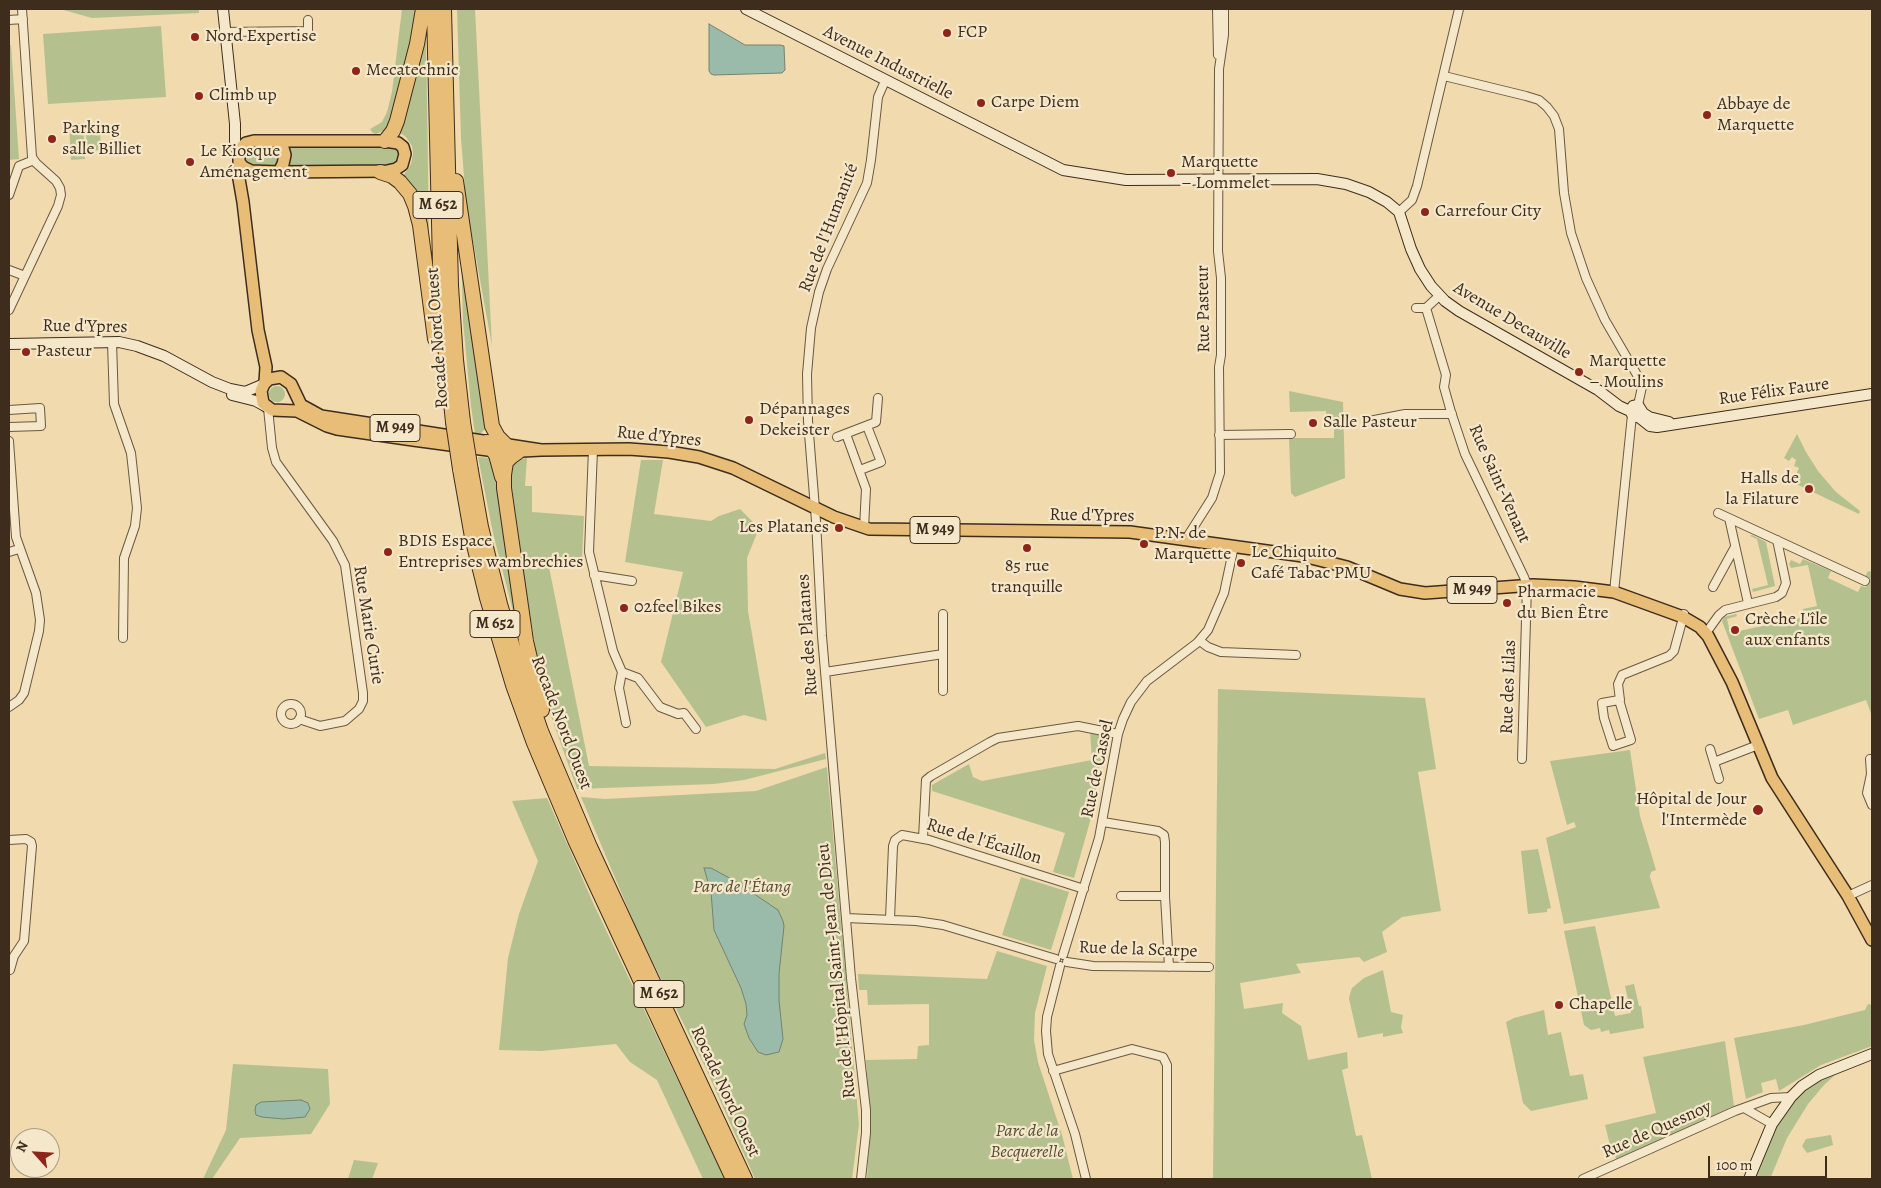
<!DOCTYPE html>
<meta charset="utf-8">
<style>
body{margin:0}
#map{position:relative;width:1881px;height:1188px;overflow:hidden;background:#f0daae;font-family:Alegreya,serif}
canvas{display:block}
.frame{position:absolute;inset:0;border:10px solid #3e2d1d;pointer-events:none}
.north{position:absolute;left:10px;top:1128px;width:50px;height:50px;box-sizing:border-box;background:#f5e7ca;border:1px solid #ac9d85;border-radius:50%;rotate:296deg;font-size:14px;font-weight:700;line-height:20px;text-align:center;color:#3e2d1d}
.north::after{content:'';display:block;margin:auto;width:18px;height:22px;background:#8f2418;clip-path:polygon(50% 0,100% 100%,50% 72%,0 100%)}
.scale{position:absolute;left:1708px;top:1156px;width:119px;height:22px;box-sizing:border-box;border:2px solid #3e2d1d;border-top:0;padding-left:6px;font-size:15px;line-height:18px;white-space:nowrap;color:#3e2d1d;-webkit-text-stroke:4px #f5e7ca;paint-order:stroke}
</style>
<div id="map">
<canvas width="1881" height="1188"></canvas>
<div class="frame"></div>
<div class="north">N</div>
<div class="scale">100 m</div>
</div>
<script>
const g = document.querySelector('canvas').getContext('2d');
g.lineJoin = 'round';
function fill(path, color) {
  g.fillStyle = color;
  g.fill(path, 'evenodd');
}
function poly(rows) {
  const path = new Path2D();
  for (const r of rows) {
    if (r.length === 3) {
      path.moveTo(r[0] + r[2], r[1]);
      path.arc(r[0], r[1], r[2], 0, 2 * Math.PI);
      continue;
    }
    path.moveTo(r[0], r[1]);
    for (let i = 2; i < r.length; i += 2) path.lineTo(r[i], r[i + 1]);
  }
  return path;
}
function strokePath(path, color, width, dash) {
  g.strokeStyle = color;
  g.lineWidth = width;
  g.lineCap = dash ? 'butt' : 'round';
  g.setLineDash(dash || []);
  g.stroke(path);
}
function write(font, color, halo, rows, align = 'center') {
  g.font = font + ' Alegreya,serif';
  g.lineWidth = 4.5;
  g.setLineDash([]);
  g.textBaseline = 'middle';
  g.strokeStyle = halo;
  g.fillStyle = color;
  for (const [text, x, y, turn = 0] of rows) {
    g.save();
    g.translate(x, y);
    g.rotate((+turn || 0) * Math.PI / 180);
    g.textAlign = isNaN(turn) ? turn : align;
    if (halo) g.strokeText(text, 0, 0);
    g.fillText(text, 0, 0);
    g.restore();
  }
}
const green = poly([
 [60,9,199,9,199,13,92,18],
 [402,9,417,9,415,26,392,117,385,130,376,134,373,133,370,129,382,122,387,112,392,92],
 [457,9,475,9,492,346,466,202,461,138],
 [161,26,166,97,48,104,43,34],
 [426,36,429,239,425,221,403,176,411,164,413,154,412,146,406,137,399,132,423,42],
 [9,45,11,45,19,159,9,160],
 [83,123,85,159,71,160,69,124],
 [100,133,101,150,87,151,86,133],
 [250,146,273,146,276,148,280,154,277,164,271,167,252,167,244,160,243,153],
 [286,146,392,146,400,151,396,166,286,168],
 [461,245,486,421,485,429,480,434,475,434,471,406,463,321],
 [277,394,8],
 [1289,391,1343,402,1345,478,1295,497,1291,493,1289,438,1334,438,1334,428,1327,425,1326,411,1290,412],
 [1797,434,1806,452,1818,471,1836,492,1860,511,1859,514,1792,482,1799,468,1794,466,1796,460,1792,457,1789,461,1784,458],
 [478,457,489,458,492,461,497,476,501,519,514,592,519,635,493,533],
 [527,458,525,486,532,486,532,512,584,516,582,557,547,557,589,766,775,769,825,753,826,759,744,780,714,784,577,789,547,705,538,664,527,595,510,473,512,466,520,459],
 [641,460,663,460,654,514,711,521,719,516,740,509,759,528,747,558,748,611,767,721,744,715,706,727,661,662,683,572,625,562],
 [1752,535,1766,542,1775,586,1753,592,1752,589,1768,585,1757,539,1750,536],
 [1803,559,1831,571,1828,578,1858,592,1861,586,1866,587,1870,579,1865,577,1868,571,1872,572,1872,716,1866,700,1793,725,1788,710,1759,719,1722,621,1724,617,1736,614,1737,616,1727,619,1730,633,1804,617,1803,609,1817,606,1808,565,1791,568,1789,564,1791,560,1800,564],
 [1218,689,1425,698,1436,769,1418,772,1441,911,1402,917,1382,932,1387,952,1364,962,1359,957,1296,964,1301,973,1240,983,1244,1009,1283,1003,1282,1013,1301,1026,1308,1060,1347,1052,1348,1068,1342,1070,1356,1136,1362,1135,1372,1179,1213,1179],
 [1090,731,1105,735,1091,818,1074,878,1053,872,1065,833,932,791,932,785,969,764,973,777,982,781,1092,760],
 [1630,750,1640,816,1656,870,1651,872,1650,877,1660,908,1564,924,1546,838,1576,827,1574,822,1567,825,1550,761],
 [827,767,859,1124,852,1179,755,1179,706,1069,637,930,581,797,605,799,756,791],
 [547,798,594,905,725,1179,703,1179,657,1080,630,1062,616,1044,541,1051,499,1050,508,958,519,914,538,861,512,801],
 [1538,849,1551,908,1547,909,1547,912,1528,914,1521,851],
 [1021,877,1069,892,1051,950,1002,935],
 [1595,926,1615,1016,1631,1013,1625,986,1634,984,1639,1006,1641,1006,1644,1028,1610,1034,1609,1030,1601,1032,1600,1028,1591,1030,1584,1025,1564,931],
 [997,951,1047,966,1035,1013,1034,1040,1038,1062,1062,1135,1073,1179,867,1179,870,1126,866,1060,917,1059,918,1046,929,1045,929,1004,868,1005,867,990,859,990,858,974,987,979],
 [1383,970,1391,1012,1403,1015,1401,1027,1403,1033,1383,1037,1383,1033,1358,1038,1349,999,1350,994,1352,988,1364,978],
 [1868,1004,1872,1005,1872,1046,1821,1065,1779,1091,1776,1079,1761,1083,1763,1092,1746,1099,1734,1038,1804,1025,1865,1010],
 [1544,1010,1548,1035,1561,1032,1570,1076,1583,1074,1588,1099,1531,1111,1523,1103,1506,1022,1514,1018],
 [1725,1041,1734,1106,1617,1160,1611,1149,1605,1125,1656,1113,1643,1057],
 [233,1064,328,1069,330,1104,311,1134,240,1138,212,1179,203,1179,226,1130],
 [1843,1068,1824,1085,1808,1104,1787,1138,1770,1179,1754,1179,1778,1122,1794,1101,1808,1087,1826,1075],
 [1831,1135,1833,1145,1807,1153,1802,1146,1806,1139],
 [354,1160,378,1163,372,1179,348,1179]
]);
const water = poly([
 [709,24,745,45,780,45,784,46,785,70,782,73,714,75,711,74,709,71,709,24],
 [704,868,711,868,735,881,778,910,783,921,784,926,779,974,779,1000,783,1039,779,1052,766,1055,758,1052,749,1038,744,1024,747,1015,746,1004,741,988,714,930,711,892,704,868],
 [301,1100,308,1103,310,1109,305,1117,283,1119,262,1117,256,1115,255,1110,256,1105,261,1102,301,1100]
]);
const street = poly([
 [1217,9,1218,55],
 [9,20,23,19],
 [224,32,308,31,308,20],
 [1444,76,1526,96,1539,100,1547,107,1554,116,1559,129,1564,193,1571,233,1586,278,1605,320,1640,380,1642,387,1638,405],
 [9,195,19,166,34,160],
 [1399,212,1412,200,1417,186,1459,9],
 [9,270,25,276],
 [1439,296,1426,308,1446,375,1444,387,1451,412,1465,454,1524,577,1527,585,1522,759],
 [1416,308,1426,308],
 [9,310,58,206,61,195,60,188,56,181,36,163,32,157,22,9],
 [112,342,114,404,131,453,137,508,135,526,124,558,123,638],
 [268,408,272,448,276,462,333,541,345,565,363,693,363,701,359,709,345,721,320,726,299,719],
 [9,410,40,408,41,426,9,427],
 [1369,421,1405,414,1452,414],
 [846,434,866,489,864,528],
 [1219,435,1291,434],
 [837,437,876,422,878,398],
 [9,441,16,537,36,593,40,620,39,631,24,693,19,700,9,707],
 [593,449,589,552,613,651,622,672,638,678,660,707,678,714,684,713,696,729],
 [860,470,881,462,867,426],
 [1718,513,1865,581],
 [1729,518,1748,603],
 [1186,539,1212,498,1220,473,1219,367,1221,355,1221,278,1218,251,1219,69,1224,35,1224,9],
 [9,552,19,549],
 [594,575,632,581],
 [1713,587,1735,547],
 [1614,592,1632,415],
 [1706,633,1719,615,1725,610,1776,597,1782,593,1786,583,1777,540],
 [1200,641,1208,647,1221,652,1296,655],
 [622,672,619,688,626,723],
 [825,672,943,654],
 [943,691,943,614],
 [1619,700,1631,740,1613,746,1604,718,1602,703,1619,700],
 [1620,700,1618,684,1622,675,1669,656,1674,651,1684,614],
 [291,714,10],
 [1710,749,1719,779],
 [1870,759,1871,774,1867,793,1872,805],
 [1714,762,1758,745],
 [1103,822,1158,831,1164,835,1165,842,1165,896,1169,967],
 [923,838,926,780,931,776,990,742,998,738,1078,726,1118,734],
 [9,840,26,839,31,842,32,846,24,941,14,956,10,970],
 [1121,896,1165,896],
 [1848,896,1872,885],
 [846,918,916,921,943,925,1056,959],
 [890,919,893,846,895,840,902,835,929,840,1084,889],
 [1063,955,1099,838,1118,734,1123,719,1131,702,1147,681,1197,643,1208,630,1224,593,1234,546],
 [1067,962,1093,966,1209,967],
 [1060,966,1047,1017,1046,1031,1048,1054,1075,1134,1086,1179],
 [1053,1071,1132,1049,1163,1057,1167,1065,1167,1179],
 [1744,1108,1772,1124],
 [861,1179,866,1133,866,1110,851,978,822,636,816,521,808,421,807,374,811,328,819,292,827,269,867,183,871,160,878,97,885,81],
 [1583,1179,1735,1111,1771,1098,1791,1097]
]);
const secondary = poly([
 [223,9,235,124,235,142,238,154],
 [746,9,1063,170,1126,180,1317,179,1346,184,1369,192,1387,202,1399,212,1411,249,1420,269,1431,286,1445,301,1459,311,1598,390,1619,406,1630,411],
 [9,344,119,342,137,346,164,356,212,382,230,389,245,392,264,384],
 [232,395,256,401,267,407],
 [1630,411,1633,416,1640,418,1650,426,1657,427,1872,394],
 [1630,411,1633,406,1638,405,1643,413,1649,417,1669,422],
 [1749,1179,1772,1124,1791,1097,1802,1086,1819,1075,1872,1054]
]);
const primary = poly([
 [239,162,243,167,251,171,279,172,283,164,285,155,283,148,277,141],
 [265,382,266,367,258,330,243,202,239,179,239,150,246,143,254,141,385,141,398,143,403,147,405,154,402,165,396,169,387,171,279,172],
 [541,450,321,416,301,405,291,384,281,377,269,379,264,384,261,391,263,403,272,410,297,411,327,426,337,429,413,440,503,452,541,450,629,449,669,452,699,457,733,468,834,517,869,529,1130,532,1303,556,1347,567,1400,589,1425,593,1533,585,1574,587,1614,592,1683,617,1700,627,1708,636,1732,682,1772,778,1848,896,1872,940]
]);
const highway = poly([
 [434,9,441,307,453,422],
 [444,9,451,286,456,360,463,422],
 [385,141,393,131,397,121,417,44,423,9],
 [380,172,392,176,400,182,410,194,415,206,420,225,435,339],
 [456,181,492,426,498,437,506,445],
 [487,442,496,455,502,477],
 [518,452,511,457,506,462,504,475,504,488,526,641,542,710],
 [460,469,472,537,487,598,513,685,534,743,575,840,733,1179],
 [471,471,481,527,500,604,518,664,541,731,590,847,745,1179]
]);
const highwayBridge = poly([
 [453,422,460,469],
 [463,422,471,471]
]);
const markers = [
 [947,33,5,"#8f2418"],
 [195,37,5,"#8f2418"],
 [356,71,5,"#8f2418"],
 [199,96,5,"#8f2418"],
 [981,103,5,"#8f2418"],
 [1707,115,5,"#8f2418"],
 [52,139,5,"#8f2418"],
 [190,162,5,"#8f2418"],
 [1171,173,5,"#8f2418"],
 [1425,212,5,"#8f2418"],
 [26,352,5,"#8f2418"],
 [1579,372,5,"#8f2418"],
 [749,420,5,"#8f2418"],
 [1313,423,5,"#8f2418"],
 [1809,489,5,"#8f2418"],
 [839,528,5,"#8f2418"],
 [1144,544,5,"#8f2418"],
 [1027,548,5,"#8f2418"],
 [388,552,5,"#8f2418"],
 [1241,563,5,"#8f2418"],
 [1507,603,5,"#8f2418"],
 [624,608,5,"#8f2418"],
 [1735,630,5,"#8f2418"],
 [1758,810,6,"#8f2418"],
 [1559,1005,5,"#8f2418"]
];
const shields = [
 [438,205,50],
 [395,428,50],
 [935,530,50],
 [1472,590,50],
 [495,624,50],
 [659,994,50]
];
const shieldNames = [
 ["M 652",438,205],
 ["M 949",395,428],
 ["M 949",935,530],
 ["M 949",1472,590],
 ["M 652",495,624],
 ["M 652",659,994]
];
const poiNames = [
 ["FCP",957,33],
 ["Nord Expertise",205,37],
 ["Mecatechnic",366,71],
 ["Climb up",209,96],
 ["Carpe Diem",991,103],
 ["Abbaye de",1717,105],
 ["Marquette",1717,126],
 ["Parking",62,129],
 ["salle Billiet",62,150],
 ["Le Kiosque",200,152],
 ["Aménagement",200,173],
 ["Marquette",1181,163],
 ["– Lommelet",1181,184],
 ["Carrefour City",1435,212],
 ["Pasteur",36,352],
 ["Marquette",1589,362],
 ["– Moulins",1589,383],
 ["Dépannages",759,410],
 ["Dekeister",759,431],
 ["Salle Pasteur",1323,423],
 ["Halls de",1799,479,"right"],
 ["la Filature",1799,500,"right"],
 ["Les Platanes",829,528,"right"],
 ["P.N. de",1154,534],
 ["Marquette",1154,555],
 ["BDIS Espace",398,542],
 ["Entreprises wambrechies",398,563],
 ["Le Chiquito",1251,553],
 ["Café Tabac PMU",1251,574],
 ["85 rue",1027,567,"center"],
 ["tranquille",1027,588,"center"],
 ["Pharmacie",1517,593],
 ["du Bien Être",1517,614],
 ["02feel Bikes",634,608],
 ["Crèche L'île",1745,620],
 ["aux enfants",1745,641],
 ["Hôpital de Jour",1747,800,"right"],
 ["l'Intermède",1747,821,"right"],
 ["Chapelle",1569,1005]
];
const streetNames = [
 ["Avenue Industrielle",888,63,27],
 ["Rue de l'Humanité",829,228,-69],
 ["Rue Pasteur",1204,309,-91],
 ["Avenue Decauville",1512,321,31],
 ["Rue d'Ypres",85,327,1],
 ["Rocade Nord Ouest",438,338,-94],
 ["Rue Félix Faure",1774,392,-8],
 ["Rue d'Ypres",659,437,6],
 ["Rue Saint-Venant",1499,484,66],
 ["Rue d'Ypres",1092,516,1],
 ["Rue Marie Curie",368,625,81],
 ["Rue des Platanes",808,635,-94],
 ["Rue des Lilas",1509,687,-88],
 ["Rocade Nord Ouest",561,723,69],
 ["Rue de Cassel",1098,769,-78],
 ["Rue de l'Écaillon",984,842,17],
 ["Rue de la Scarpe",1138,950,2],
 ["Rue de l'Hôpital Saint-Jean de Dieu",837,971,-96],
 ["Rocade Nord Ouest",725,1092,65],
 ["Rue de Quesnoy",1657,1130,-24]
];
const parkNames = [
 ["Parc de l'Étang",742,888],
 ["Parc de la",1027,1132],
 ["Becquerelle",1027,1153]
];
fill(green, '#b4c18f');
fill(water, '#9abbaa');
strokePath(water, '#758272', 1);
strokePath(street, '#6a5841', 10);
strokePath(secondary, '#3e2d1d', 12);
strokePath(primary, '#3e2d1d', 14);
strokePath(highway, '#3e2d1d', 16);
strokePath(street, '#f5e7ca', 8);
strokePath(secondary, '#f5e7ca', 10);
strokePath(primary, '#e8bd77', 11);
strokePath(highway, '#e8bd77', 14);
strokePath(highwayBridge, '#3e2d1d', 16, []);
strokePath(highwayBridge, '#e8bd77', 14);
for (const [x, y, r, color] of markers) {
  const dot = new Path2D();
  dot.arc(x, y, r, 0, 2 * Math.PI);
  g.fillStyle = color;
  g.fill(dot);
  strokePath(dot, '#f5e7ca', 2);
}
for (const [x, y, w] of shields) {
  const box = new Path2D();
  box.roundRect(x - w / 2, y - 13.5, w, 27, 4);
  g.fillStyle = '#f5e7ca';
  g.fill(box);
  strokePath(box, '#3e2d1d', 1);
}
write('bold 16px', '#3e2d1d', null, shieldNames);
write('18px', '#3e2d1d', '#f5e7ca', poiNames, 'left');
write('18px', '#3e2d1d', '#f5e7ca', streetNames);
write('italic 18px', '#564b34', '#f5e7ca', parkNames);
</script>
